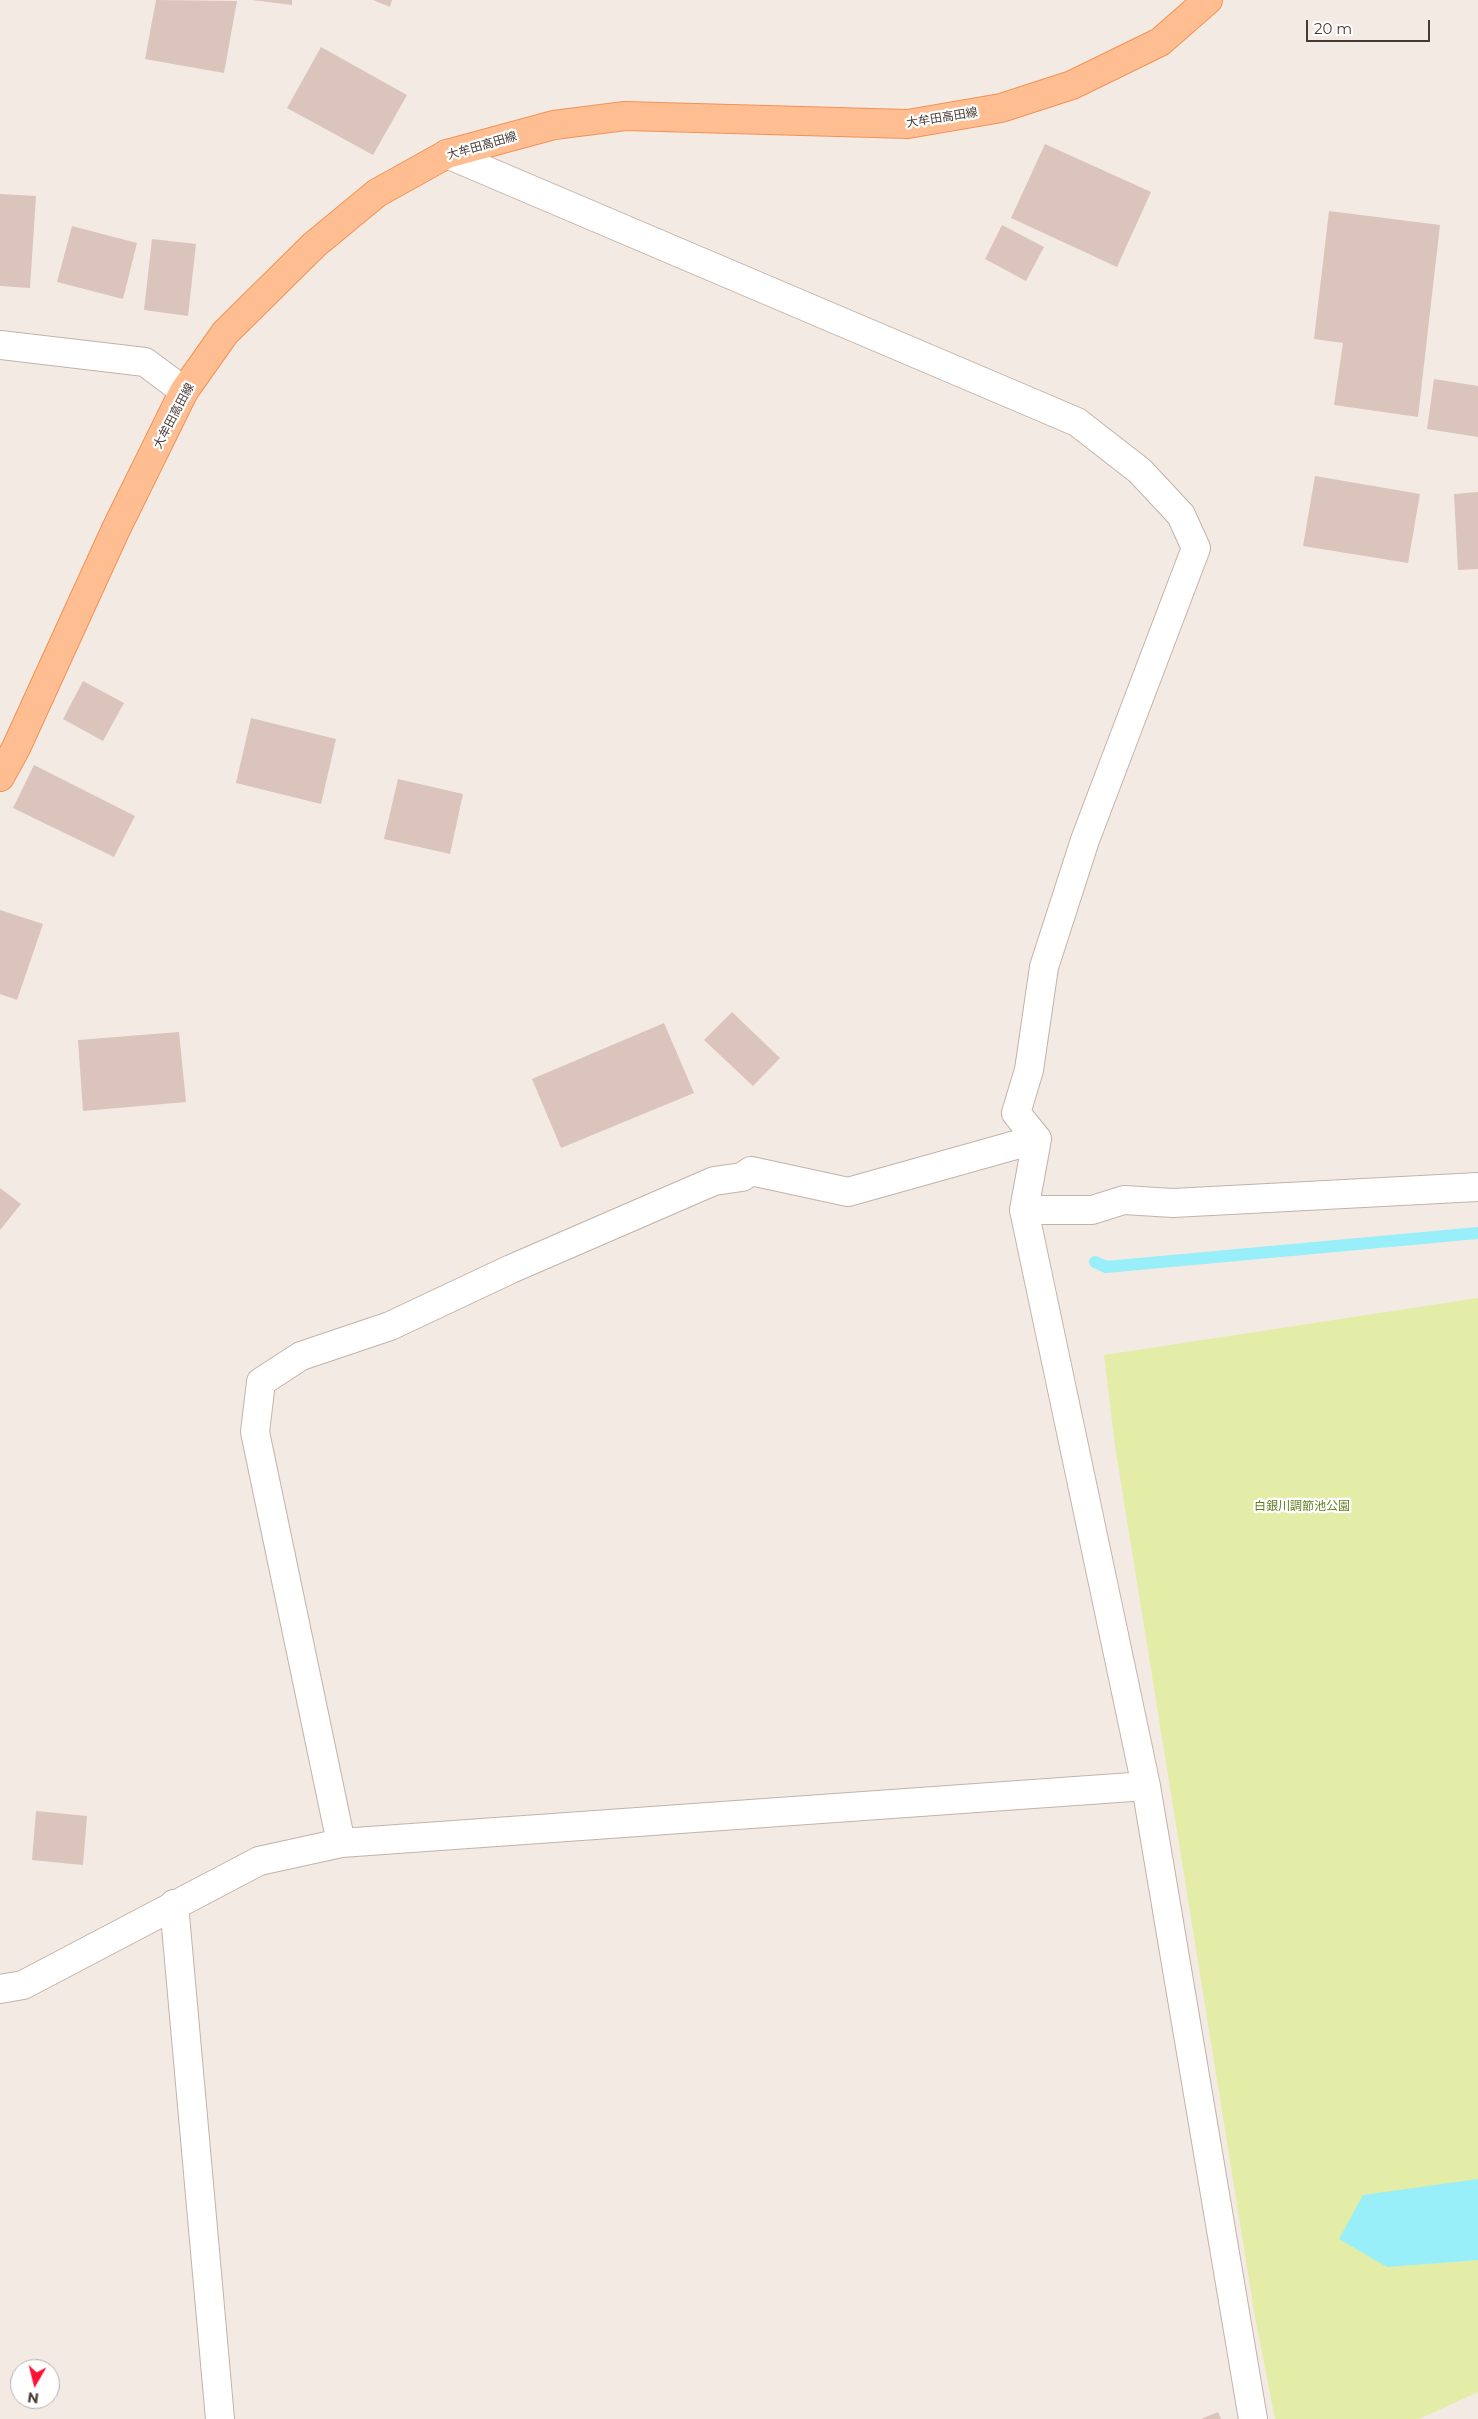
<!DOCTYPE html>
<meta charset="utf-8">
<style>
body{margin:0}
#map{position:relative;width:1478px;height:2419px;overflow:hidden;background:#f4eae4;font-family:Montserrat,sans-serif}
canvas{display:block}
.north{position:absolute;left:10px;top:2359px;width:50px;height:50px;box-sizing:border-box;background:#fff;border:1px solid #b5b0ad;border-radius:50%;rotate:188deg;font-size:14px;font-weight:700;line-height:20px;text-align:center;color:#473933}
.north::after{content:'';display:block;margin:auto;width:18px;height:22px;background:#ff1035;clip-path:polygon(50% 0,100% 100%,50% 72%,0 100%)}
.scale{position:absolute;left:1306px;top:20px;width:124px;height:22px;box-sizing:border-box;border:2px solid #473933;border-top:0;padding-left:6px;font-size:15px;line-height:18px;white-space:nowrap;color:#473933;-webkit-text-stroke:4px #fff;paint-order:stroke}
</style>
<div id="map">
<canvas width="1478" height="2419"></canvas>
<div class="north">N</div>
<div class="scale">20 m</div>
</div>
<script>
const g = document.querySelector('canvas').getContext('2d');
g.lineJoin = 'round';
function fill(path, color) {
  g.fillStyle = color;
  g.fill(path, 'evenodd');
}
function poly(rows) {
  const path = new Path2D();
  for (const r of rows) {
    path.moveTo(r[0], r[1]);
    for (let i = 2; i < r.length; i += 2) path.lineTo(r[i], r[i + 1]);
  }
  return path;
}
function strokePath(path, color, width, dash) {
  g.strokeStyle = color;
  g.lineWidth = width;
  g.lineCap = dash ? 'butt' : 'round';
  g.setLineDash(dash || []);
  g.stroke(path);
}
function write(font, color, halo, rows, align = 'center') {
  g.font = font + ' Montserrat,"Noto Sans JP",sans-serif';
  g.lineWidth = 4.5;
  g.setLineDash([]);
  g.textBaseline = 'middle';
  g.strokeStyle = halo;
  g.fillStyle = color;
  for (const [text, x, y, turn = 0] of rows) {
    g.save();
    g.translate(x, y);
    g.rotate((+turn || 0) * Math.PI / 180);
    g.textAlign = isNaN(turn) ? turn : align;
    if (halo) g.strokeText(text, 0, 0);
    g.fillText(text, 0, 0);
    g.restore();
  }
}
const green = poly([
 [1478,1298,1478,2392,1419,2419,1275,2419,1255,2317,1190,1912,1115,1446,1104,1355]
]);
const water = poly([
 [1478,2179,1478,2260,1387,2267,1339,2239,1363,2195]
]);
const stream = poly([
 [1095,1262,1106,1267,1478,1233]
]);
const building = poly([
 [156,0,237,1,224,73,145,59],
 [252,0,292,0,292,5],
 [373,0,392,0,390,7],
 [321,47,407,95,373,155,287,108],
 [1045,144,1151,192,1117,267,1011,218],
 [0,194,36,196,30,288,0,286],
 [1329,211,1440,225,1418,417,1334,405,1343,343,1314,339],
 [1002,225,1044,247,1026,281,985,259],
 [72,226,137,243,123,299,57,282],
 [152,239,196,244,188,316,144,310],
 [1434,379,1478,386,1478,437,1427,429],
 [1315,476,1420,494,1408,563,1303,546],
 [1478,492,1478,569,1458,570,1454,494],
 [83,681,124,703,103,741,63,719],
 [251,718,336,739,321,804,236,783],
 [34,765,135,816,114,857,13,808],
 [398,779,463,794,450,854,384,839],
 [0,910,43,924,17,1000,0,994],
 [732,1012,780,1058,753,1086,704,1040],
 [664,1023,694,1093,561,1148,532,1079],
 [179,1032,186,1102,83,1111,78,1040],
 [0,1188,21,1204,0,1230],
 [36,1811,87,1816,83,1865,32,1860],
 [1218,2412,1221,2419,1201,2419]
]);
const street = poly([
 [447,154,1077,422,1140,471,1181,515,1196,548,1085,840,1044,967,1029,1070,1016,1113,1037,1139,1024,1210,1146,1786,1253,2419],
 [0,345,145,362,184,391],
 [1024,1210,1092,1210,1124,1200,1173,1203,1478,1187],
 [341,1843,255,1432,261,1382,301,1356,390,1326,511,1269,714,1181,742,1177,751,1171,848,1192,1037,1139],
 [174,1904,220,2419],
 [0,1989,23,1985,259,1861,341,1843,1146,1786]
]);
const primary = poly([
 [0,777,16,748,116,529,184,391,225,333,314,245,377,193,447,154,554,125,625,116,908,124,1001,108,1072,85,1160,42,1208,0]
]);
const streetNames = [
 ["大牟田高田線",942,118,-9],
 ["大牟田高田線",482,146,-16],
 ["大牟田高田線",174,416,-62]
];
const parkNames = [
 ["白銀川調節池公園",1302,1506]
];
fill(green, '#e3eda7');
fill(water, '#98eff9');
strokePath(stream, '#98eff9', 12);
fill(building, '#dac4bb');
strokePath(street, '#c3b2a8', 30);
strokePath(primary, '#f19254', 30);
strokePath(street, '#fff', 28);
strokePath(primary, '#ffbe92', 28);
write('12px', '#473933', '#fff', streetNames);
write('12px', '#617f20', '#fff', parkNames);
</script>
